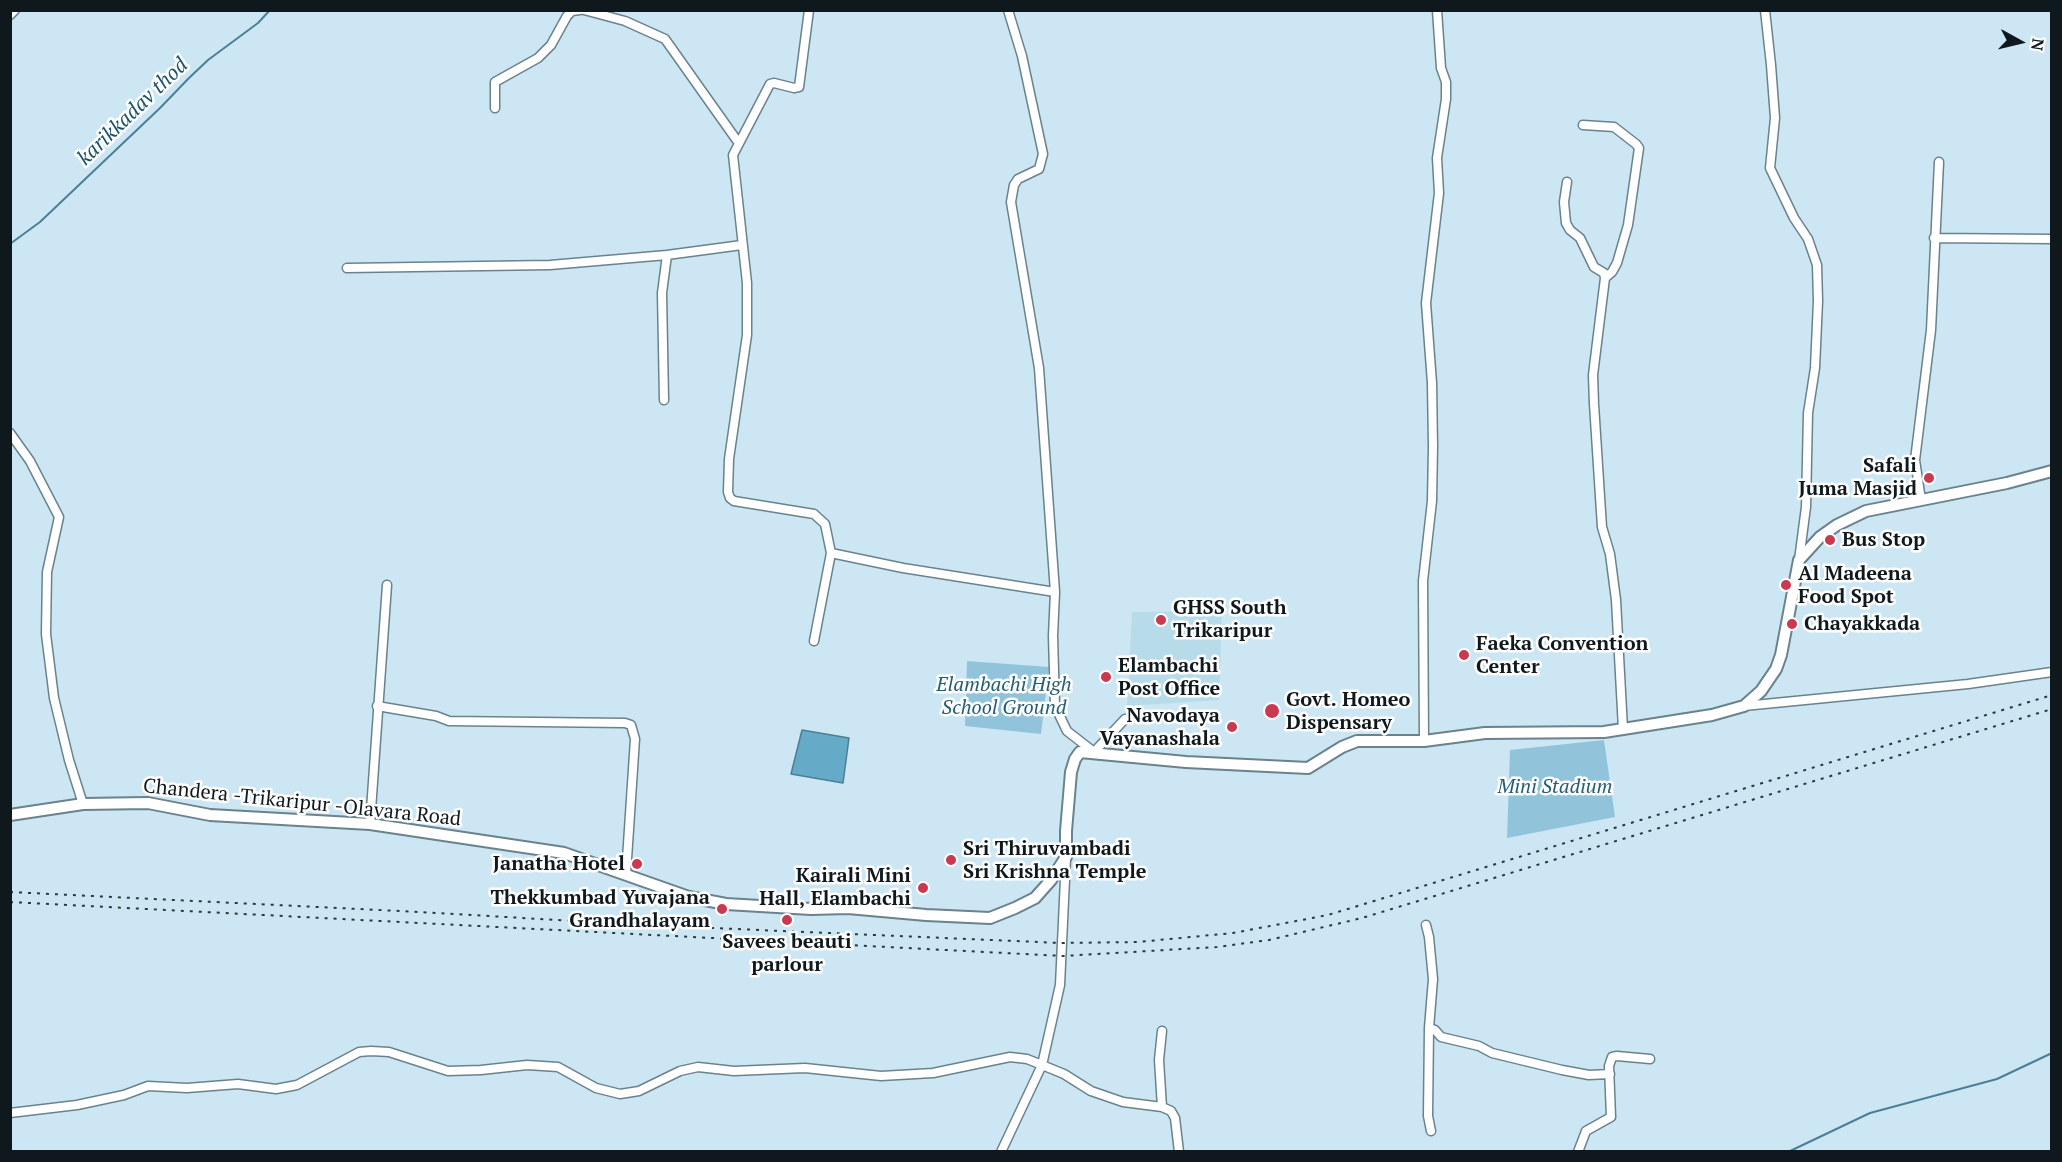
<!DOCTYPE html>
<style>
body{margin:0}
#map{position:relative;width:2062px;height:1162px;overflow:hidden;background:#cce7f3;font-family:"PT Serif",serif}
canvas{display:block}
.frame{position:absolute;inset:0;border:12px solid #0f191d;pointer-events:none}
.north{position:absolute;left:1990px;top:12px;width:60px;height:60px;-webkit-text-stroke:4px #fff;paint-order:stroke;rotate:98deg;font-size:16px;font-weight:700;line-height:24px;text-align:center;color:#0f191d}
.north::after{content:'';display:block;margin:auto;width:21px;height:27px;background:#0f191d;clip-path:polygon(50% 0,100% 100%,50% 72%,0 100%)}
</style>
<div id="map">
<canvas width="2062" height="1162"></canvas>
<div class="frame"></div>
<div class="north">N</div>
</div>
<script>
const g = document.querySelector('canvas').getContext('2d');
g.lineJoin = 'round';
function fill(path, color) {
  g.fillStyle = color;
  g.fill(path, 'evenodd');
}
function poly(rows) {
  const path = new Path2D();
  for (const r of rows) {
    path.moveTo(r[0], r[1]);
    for (let i = 2; i < r.length; i += 2) path.lineTo(r[i], r[i + 1]);
  }
  return path;
}
function strokePath(path, color, width, dash) {
  g.strokeStyle = color;
  g.lineWidth = width;
  g.lineCap = dash ? 'butt' : 'round';
  g.setLineDash(dash || []);
  g.stroke(path);
}
function write(font, color, halo, rows, align = 'center') {
  g.font = font + ' "PT Serif",serif';
  g.lineWidth = 5;
  g.setLineDash([]);
  g.textBaseline = 'middle';
  g.strokeStyle = halo;
  g.fillStyle = color;
  for (const [text, x, y, turn = 0] of rows) {
    g.save();
    g.translate(x, y);
    g.rotate((+turn || 0) * Math.PI / 180);
    g.textAlign = isNaN(turn) ? turn : align;
    if (halo) g.strokeText(text, 0, 0);
    g.fillText(text, 0, 0);
    g.restore();
  }
}
const built = poly([
 [1222,611,1219,700,1127,706,1132,612]
]);
const green = poly([
 [967,661,1049,667,1041,734,965,726],
 [1604,740,1615,817,1507,838,1510,750]
]);
const water = poly([
 [802,730,849,738,843,783,791,774,802,730]
]);
const stream = poly([
 [10,244,40,222,160,108,189,78,208,60,258,23,270,10],
 [1788,1152,1870,1113,1997,1079,2052,1053]
]);
const street = poly([
 [584,10,625,21,665,39,738,142],
 [809,10,799,87,794,88,774,83,770,84,733,155,747,283,747,335,729,459,728,492,730,498,734,501,814,514,825,524,831,553,814,641],
 [1008,10,1022,56,1043,154,1039,169,1018,179,1014,185,1011,202,1039,368,1055,592,1053,636,1055,706,1067,731,1094,752,1125,719],
 [1765,10,1771,65,1775,118,1770,168,1794,218,1808,239,1817,265,1818,301,1815,368,1808,413,1806,507,1799,560],
 [10,15,15,10],
 [495,108,495,82,538,58,551,45,567,16,572,11,580,10],
 [1583,125,1614,127,1636,144,1639,148,1628,225,1617,263,1612,272,1605,278],
 [1567,182,1564,202,1566,223,1570,230,1580,238,1594,267,1604,273,1605,278,1593,375,1594,404,1601,512,1602,527,1610,554,1616,600,1623,729],
 [1934,238,2052,239],
 [347,268,550,265,667,255,742,245],
 [664,400,662,293,667,255],
 [10,433,30,461,59,517,47,572,46,634,54,698,69,760,83,804],
 [1921,500,1915,460,1931,330,1939,162],
 [831,553,903,568,1055,592],
 [377,706,436,716,449,721,625,723,631,725,635,739,626,874],
 [1744,706,1968,684,2052,672],
 [1424,741,1423,581,1432,501,1433,447,1432,383,1426,303,1439,193,1437,158,1446,99,1446,82,1441,68,1437,10],
 [370,824,387,585],
 [1066,858,1060,985,1042,1065,1064,1074,1091,1091,1123,1102,1162,1107,1171,1111,1175,1118,1179,1152],
 [1426,925,1429,937,1433,979,1429,1028,1435,1030,1441,1037,1479,1046,1492,1053,1562,1070,1589,1075,1610,1074],
 [1429,1028,1428,1116,1431,1131],
 [1162,1031,1159,1060,1162,1107],
 [10,1113,77,1105,124,1095,148,1086,187,1088,238,1084,276,1089,297,1085,359,1052,371,1051,389,1052,448,1071,481,1070,527,1065,558,1067,596,1088,620,1094,639,1091,680,1071,698,1067,734,1071,805,1068,881,1076,933,1073,1010,1057,1027,1059,1042,1065,1001,1152],
 [1578,1152,1586,1131,1611,1117,1609,1066,1612,1057,1617,1056,1650,1059]
]);
const secondary = poly([
 [10,815,83,804,148,803,210,815,370,824,564,853,689,897,726,904,811,909,848,908,926,915,990,918,1015,908,1035,898,1051,880,1066,857,1066,831,1071,772,1075,759,1080,752,1186,762,1308,768,1342,747,1357,741,1424,741,1485,733,1604,732,1712,715,1744,706,1761,691,1776,669,1781,655,1799,560,1820,537,1837,525,1866,511,2007,483,2052,471]
]);
const rail = poly([
 [10,892,420,912,643,925,1061,943,1138,942,1233,933,1328,915,2052,695],
 [10,902,1063,956,1217,947,1269,940,1362,918,2052,709]
]);
const markers = [
 [1929,478,6,"#c9394f"],
 [1830,540,6,"#c9394f"],
 [1786,585,6,"#c9394f"],
 [1161,620,6,"#c9394f"],
 [1792,624,6,"#c9394f"],
 [1464,655,6,"#c9394f"],
 [1106,677,6,"#c9394f"],
 [1272,711,8,"#c9394f"],
 [1232,727,6,"#c9394f"],
 [951,860,6,"#c9394f"],
 [637,864,6,"#c9394f"],
 [923,888,6,"#c9394f"],
 [722,909,6,"#c9394f"],
 [787,920,6,"#c9394f"]
];
const poiNames = [
 ["Safali",1917,466,"right"],
 ["Juma Masjid",1917,489,"right"],
 ["Bus Stop",1842,540],
 ["Al Madeena",1798,574],
 ["Food Spot",1798,597],
 ["GHSS South",1173,608],
 ["Trikaripur",1173,631],
 ["Chayakkada",1804,624],
 ["Faeka Convention",1476,644],
 ["Center",1476,667],
 ["Elambachi",1118,666],
 ["Post Office",1118,689],
 ["Govt. Homeo",1286,700],
 ["Dispensary",1286,723],
 ["Navodaya",1220,716,"right"],
 ["Vayanashala",1220,739,"right"],
 ["Sri Thiruvambadi",963,849],
 ["Sri Krishna Temple",963,872],
 ["Janatha Hotel",625,864,"right"],
 ["Kairali Mini",911,876,"right"],
 ["Hall, Elambachi",911,899,"right"],
 ["Thekkumbad Yuvajana",710,898,"right"],
 ["Grandhalayam",710,921,"right"],
 ["Savees beauti",787,942,"center"],
 ["parlour",787,965,"center"]
];
const parkNames = [
 ["Elambachi High",1004,685],
 ["School Ground",1004,708],
 ["Mini Stadium",1555,787]
];
const streetNames = [
 ["Chandera -Trikaripur -Olavara Road",302,803,6]
];
const waterNames = [
 ["karikkadav thod",133,112,-44]
];
fill(built, '#b8dbea');
fill(green, '#91c4da');
fill(water, '#65abc8');
strokePath(water, '#4b7f95', 1.5);
strokePath(stream, '#4b7f95', 2);
strokePath(street, '#6a828d', 11);
strokePath(secondary, '#6a828d', 14);
strokePath(street, '#fff', 8);
strokePath(secondary, '#fff', 10);
strokePath(rail, '#2b383d', 2, [3, 6]);
for (const [x, y, r, color] of markers) {
  const dot = new Path2D();
  dot.arc(x, y, r, 0, 2 * Math.PI);
  g.fillStyle = color;
  g.fill(dot);
  strokePath(dot, '#fff', 2);
}
write('bold 20px', '#0f191d', '#fff', poiNames, 'left');
write('italic 20px', '#255d73', '#fff', parkNames);
write('20px', '#0f191d', '#fff', streetNames);
write('italic 21px', '#1b5469', '#fff', waterNames);
</script>
